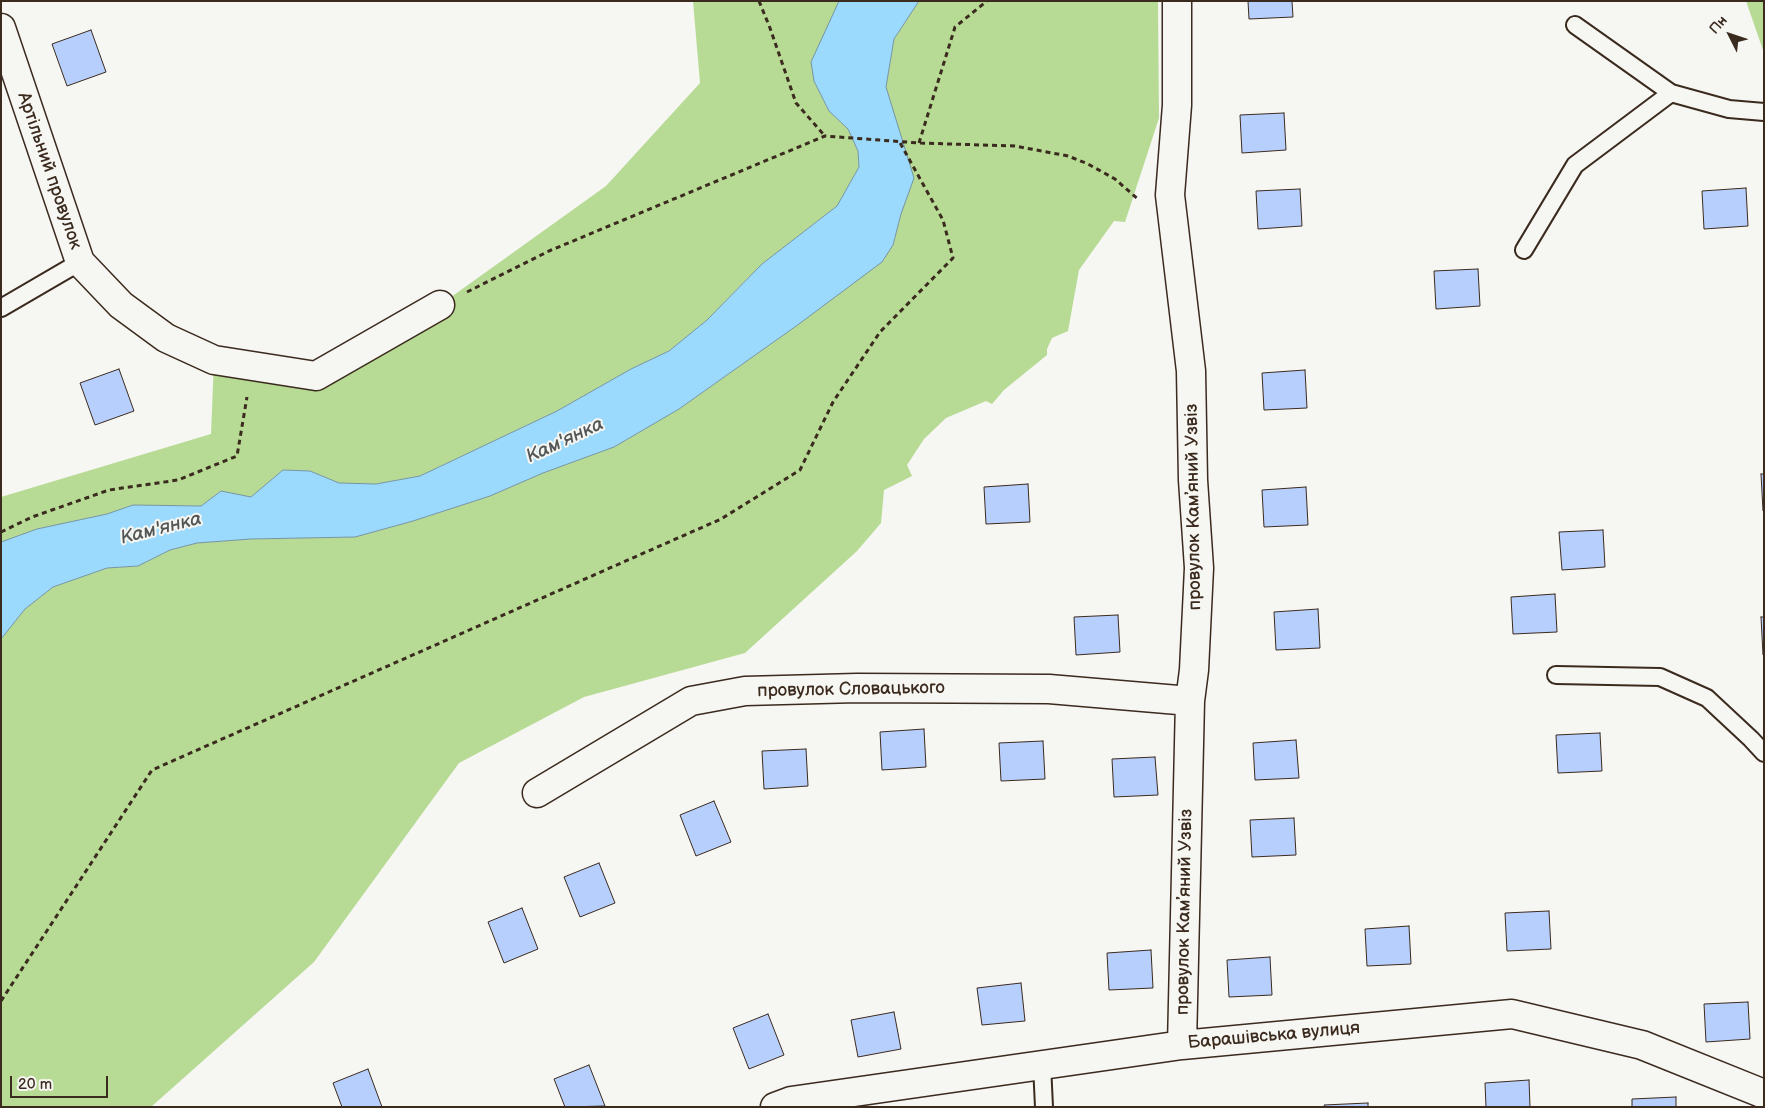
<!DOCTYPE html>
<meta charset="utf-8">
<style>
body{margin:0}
#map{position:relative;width:1765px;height:1108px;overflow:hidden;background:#f6f6f2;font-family:"Balsamiq Sans",sans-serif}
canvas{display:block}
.frame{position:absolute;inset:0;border:2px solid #3b2a1e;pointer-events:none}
.north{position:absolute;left:1705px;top:10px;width:50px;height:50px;-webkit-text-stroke:4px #f6f6f2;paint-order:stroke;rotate:311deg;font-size:14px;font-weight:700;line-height:20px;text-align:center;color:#3b2a1e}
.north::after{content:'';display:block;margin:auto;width:18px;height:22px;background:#3b2a1e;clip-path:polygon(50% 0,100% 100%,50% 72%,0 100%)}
.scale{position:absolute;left:10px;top:1076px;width:98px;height:22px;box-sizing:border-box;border:2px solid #3b2a1e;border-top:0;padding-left:6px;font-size:15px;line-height:18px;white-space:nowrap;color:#3b2a1e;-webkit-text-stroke:4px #f6f6f2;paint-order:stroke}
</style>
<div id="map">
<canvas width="1765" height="1108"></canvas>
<div class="frame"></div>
<div class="north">Пн</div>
<div class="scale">20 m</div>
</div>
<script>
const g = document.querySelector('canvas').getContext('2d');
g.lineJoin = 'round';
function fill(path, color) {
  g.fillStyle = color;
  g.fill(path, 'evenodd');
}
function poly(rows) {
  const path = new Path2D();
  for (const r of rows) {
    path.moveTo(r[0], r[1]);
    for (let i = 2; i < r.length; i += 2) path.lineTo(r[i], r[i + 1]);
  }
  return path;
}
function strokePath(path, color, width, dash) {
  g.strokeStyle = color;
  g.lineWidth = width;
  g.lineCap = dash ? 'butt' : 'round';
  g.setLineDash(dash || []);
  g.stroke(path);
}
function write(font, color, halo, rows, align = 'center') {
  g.font = font + ' "Balsamiq Sans",sans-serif';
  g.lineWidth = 4;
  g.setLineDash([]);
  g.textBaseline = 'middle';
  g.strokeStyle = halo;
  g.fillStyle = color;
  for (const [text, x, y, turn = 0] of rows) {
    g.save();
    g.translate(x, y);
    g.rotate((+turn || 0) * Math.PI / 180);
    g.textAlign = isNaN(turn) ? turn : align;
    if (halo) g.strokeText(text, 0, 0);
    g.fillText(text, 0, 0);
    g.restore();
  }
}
const green = poly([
 [693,1,839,1,831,19,814,81,829,111,848,129,858,151,859,167,837,206,762,264,707,320,669,351,631,369,557,411,420,476,376,484,339,483,310,471,283,470,251,497,221,491,201,506,133,505,107,514,37,529,1,542,1,497,211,434,214,360,316,376,440,305,606,186,700,83],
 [919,1,1158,1,1159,118,1125,222,1114,221,1079,270,1068,331,1052,338,1047,349,1047,355,1004,390,992,404,986,401,946,418,924,439,907,465,912,476,884,490,881,523,857,551,745,653,584,697,459,763,314,962,151,1107,1,1107,1,639,25,609,53,587,107,568,138,566,170,550,197,543,251,539,355,537,413,521,490,496,543,473,614,447,679,409,799,324,882,261,893,245,901,214,899,141,886,87,894,39],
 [1746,1,1764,1,1764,53]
]);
const water = poly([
 [839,1,919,1,894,39,886,87,914,178,901,214,893,245,882,262,799,324,679,409,614,447,543,473,490,496,413,521,355,537,251,539,197,543,170,550,138,566,107,568,53,587,25,609,1,639,1,542,37,529,107,514,133,505,201,506,221,491,251,497,283,470,310,471,339,483,376,484,420,476,557,411,631,369,669,351,707,320,762,264,837,206,859,167,858,151,848,129,829,111,814,81,811,62,839,1]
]);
const building = poly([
 [1248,1,1292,1,1293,17,1249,19,1248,1],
 [91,30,106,72,67,86,52,44,91,30],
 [1284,113,1286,150,1242,153,1240,115,1284,113],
 [1746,188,1748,226,1704,229,1702,191,1746,188],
 [1300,189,1302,226,1258,229,1256,191,1300,189],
 [1478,269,1480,306,1436,309,1434,271,1478,269],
 [119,369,134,411,95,425,80,383,119,369],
 [1305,370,1307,408,1264,410,1262,373,1305,370],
 [1761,474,1764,474,1764,511,1763,511,1761,474],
 [1028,484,1030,522,986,524,984,487,1028,484],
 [1306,487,1308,525,1264,527,1262,490,1306,487],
 [1603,530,1605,567,1562,570,1559,532,1603,530],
 [1555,594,1557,632,1513,634,1511,597,1555,594],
 [1318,609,1320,648,1276,650,1274,612,1318,609],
 [1118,615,1120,652,1076,655,1074,617,1118,615],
 [1761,617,1764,617,1764,655,1763,655,1761,617],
 [924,729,926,767,882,770,880,732,924,729],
 [1600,733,1602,771,1558,773,1556,735,1600,733],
 [1296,740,1299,778,1255,780,1253,743,1296,740],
 [1043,741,1045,779,1001,781,999,743,1043,741],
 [806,749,808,786,764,789,762,751,806,749],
 [1155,757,1158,795,1114,797,1112,759,1155,757],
 [714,801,731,842,696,856,680,815,714,801],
 [1294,818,1296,855,1252,857,1250,820,1294,818],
 [599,863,615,903,580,917,564,877,599,863],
 [522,908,538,949,504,963,488,922,522,908],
 [1549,911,1551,949,1507,951,1505,913,1549,911],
 [1409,926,1411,964,1367,966,1365,929,1409,926],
 [1151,950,1153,988,1109,990,1107,953,1151,950],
 [1270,957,1272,995,1229,997,1227,960,1270,957],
 [1021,983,1025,1021,982,1025,977,988,1021,983],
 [1748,1002,1750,1039,1706,1042,1704,1004,1748,1002],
 [894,1012,901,1049,858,1057,851,1020,894,1012],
 [768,1014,784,1055,749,1069,733,1028,768,1014],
 [589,1065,605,1106,565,1107,554,1079,589,1065],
 [368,1069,382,1107,342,1107,333,1083,368,1069],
 [1529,1080,1530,1107,1486,1107,1485,1083,1529,1080],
 [1676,1097,1676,1107,1632,1107,1632,1099,1676,1097],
 [1368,1103,1368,1107,1325,1107,1324,1105,1368,1103]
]);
const path = poly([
 [759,1,770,28,796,103,825,136],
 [919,143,955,27,987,1],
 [467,292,549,251,825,136,919,143,1015,146,1068,156,1088,164,1115,179,1139,200],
 [1,532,32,517,109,490,178,480,237,456,247,397],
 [1,1001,152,770,721,519,800,470,833,402,880,332,953,258,943,220,899,141]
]);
const service = poly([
 [1575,25,1671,93,1729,109,1764,112],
 [1524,250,1575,165,1671,93],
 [1,308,80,262],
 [1556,675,1660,677,1707,698,1751,739,1764,753],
 [1042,1065,1044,1107]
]);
const minor = poly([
 [1177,1,1177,105,1170,195,1191,371,1193,480,1199,568,1194,670,1190,701,1182,1045],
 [1,28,80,262,121,305,166,338,214,360,316,376,440,305],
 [537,793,691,701,745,691,857,688,1049,689,1190,701],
 [775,1107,791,1101,1182,1045,1512,1014,1642,1045,1764,1094]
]);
const streetNames = [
 ["Артільний провулок",49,171,71],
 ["провулок Камʼяний Узвіз",1194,507,-91],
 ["провулок Словацького",851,690,-1],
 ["провулок Камʼяний Узвіз",1185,912,-89],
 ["Барашівська вулиця",1274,1036,-5]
];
const waterNames = [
 ["Кам'янка",565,441,-25],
 ["Кам'янка",161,529,-14]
];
fill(green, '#b7db95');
fill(water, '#9bdafc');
strokePath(water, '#7594a3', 1);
fill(building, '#b7cffd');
strokePath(building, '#3b2a1e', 1);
strokePath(service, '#3b2a1e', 20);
strokePath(minor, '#3b2a1e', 31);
strokePath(path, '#3b2a1e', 3, [5, 4]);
strokePath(service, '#f6f6f2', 16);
strokePath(minor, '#f6f6f2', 28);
write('18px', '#3b2a1e', '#f6f6f2', streetNames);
write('italic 19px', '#535656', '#f6f6f2', waterNames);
</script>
